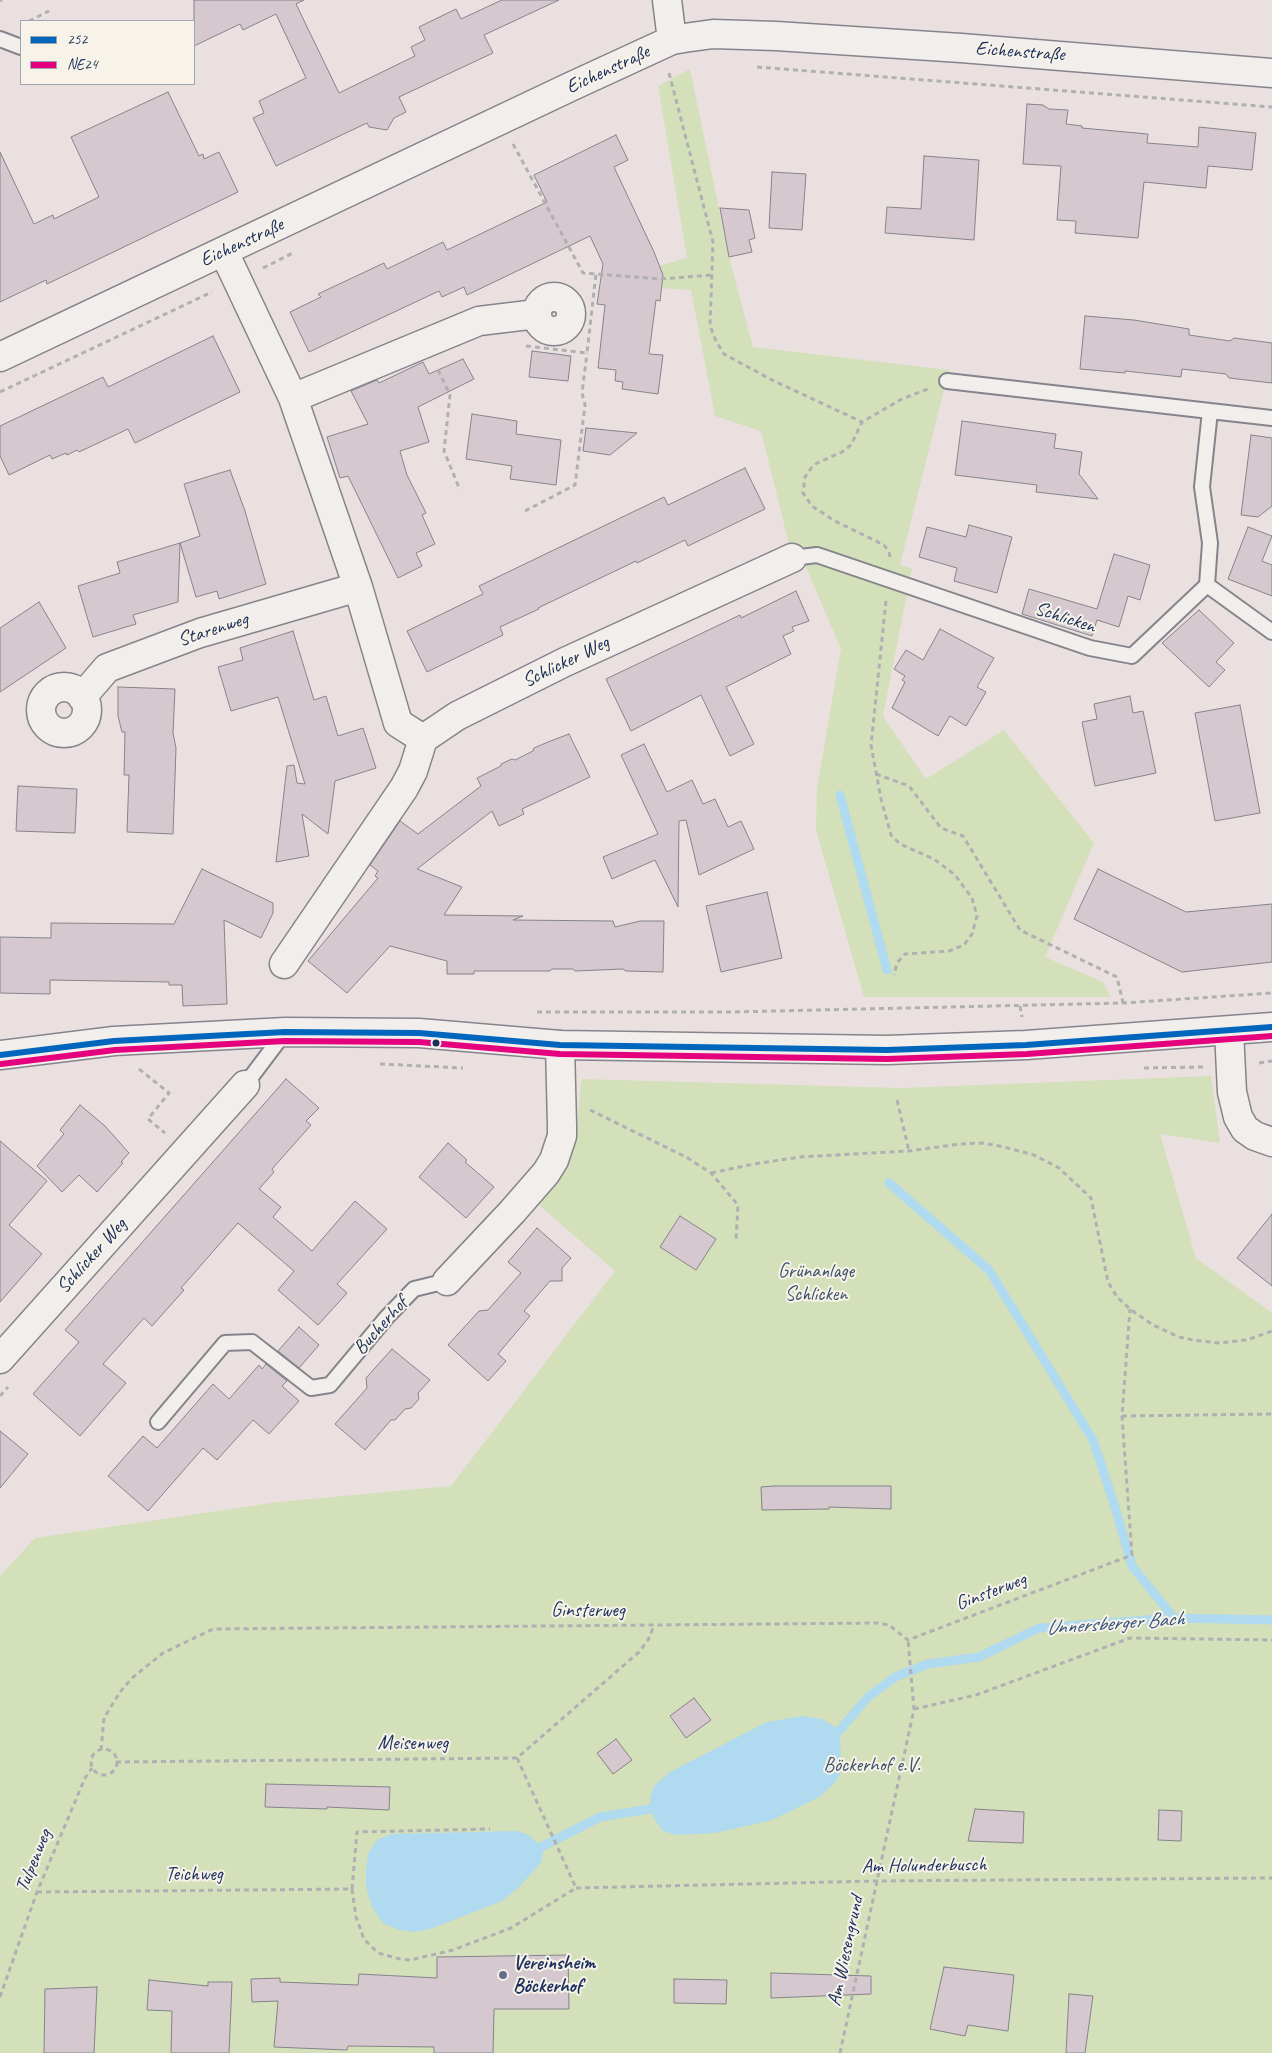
<!DOCTYPE html>
<meta charset="utf-8">
<style>
body{margin:0}
#map{position:relative;width:1272px;height:2053px;overflow:hidden;background:#ebe0e0;font-family:Caveat,sans-serif}
canvas{display:block}
.legend{position:absolute;left:20px;top:20px;width:175px;height:65px;box-sizing:border-box;background:#f7f3e8;border:1px solid #9fa5b1;margin:0;padding:6px 9px;list-style:none;font-size:15px;color:#1b2f5e}
.legend li{display:flex;align-items:center;gap:10px;height:25px}
.legend b{width:25px;border:1px solid #9fa5b1}
</style>
<div id="map">
<canvas width="1272" height="2053"></canvas>
<ul class="legend">
<li><b style="height:6px;background:#0065bd"></b>252</li>
<li><b style="height:6px;background:#e5007d"></b>NE24</li>
</ul>
</div>
<script>
const g = document.querySelector('canvas').getContext('2d');
g.lineJoin = 'round';
function fill(path, color) {
  g.fillStyle = color;
  g.fill(path, 'evenodd');
}
function poly(rows) {
  const path = new Path2D();
  for (const r of rows) {
    if (r.length === 3) {
      path.moveTo(r[0] + r[2], r[1]);
      path.arc(r[0], r[1], r[2], 0, 2 * Math.PI);
      continue;
    }
    path.moveTo(r[0], r[1]);
    for (let i = 2; i < r.length; i += 2) path.lineTo(r[i], r[i + 1]);
  }
  return path;
}
function strokePath(path, color, width, dash) {
  g.strokeStyle = color;
  g.lineWidth = width;
  g.lineCap = dash ? 'butt' : 'round';
  g.setLineDash(dash || []);
  g.stroke(path);
}
function write(font, color, halo, rows, align = 'center') {
  g.font = font + ' Caveat,sans-serif';
  g.lineWidth = 4;
  g.setLineDash([]);
  g.textBaseline = 'middle';
  g.strokeStyle = halo;
  g.fillStyle = color;
  for (const [text, x, y, turn = 0] of rows) {
    g.save();
    g.translate(x, y);
    g.rotate((+turn || 0) * Math.PI / 180);
    g.textAlign = isNaN(turn) ? turn : align;
    if (halo) g.strokeText(text, 0, 0);
    g.fillText(text, 0, 0);
    g.restore();
  }
}
const green = poly([
 [690,69,729,257,753,347,949,370,900,565,912,568,883,716,926,779,1004,730,1094,843,1045,957,1103,982,1110,997,864,997,816,830,817,788,841,649,805,565,795,568,761,431,715,416,691,290,661,288,659,266,687,258,658,86],
 [1211,1076,1220,1143,1160,1134,1196,1258,1272,1313,1272,2053,0,2053,0,1576,35,1538,278,1502,451,1486,615,1271,539,1205,569,1163,576,1142,581,1079,902,1088]
]);
const water = poly([
 [802,1716,822,1719,840,1730,841,1772,835,1783,819,1797,772,1820,715,1833,677,1835,663,1831,655,1820,650,1809,650,1798,654,1786,670,1772,767,1722],
 [516,1831,527,1834,540,1845,543,1853,541,1863,519,1887,502,1901,430,1929,416,1932,399,1930,383,1923,372,1907,366,1887,366,1871,368,1854,377,1840,392,1834]
]);
const stream = poly([
 [840,795,887,970],
 [889,1183,989,1270,1093,1440,1115,1507,1132,1566,1174,1618],
 [840,1730,868,1697,895,1677,928,1664,979,1657,1039,1628,1174,1618,1272,1620],
 [541,1847,600,1817,650,1809]
]);
const building = poly([
 [194,0,304,0,296,4,339,93,415,56,411,47,425,40,419,27,456,9,461,19,502,0,559,0,484,35,493,53,399,97,406,112,394,118,387,130,369,127,367,123,276,166,253,118,264,113,259,101,306,78,276,14,243,30,240,24,194,46,194,0],
 [168,92,199,156,203,154,204,159,219,152,238,192,47,284,46,280,0,302,0,152,34,224,53,215,54,219,99,197,71,137,168,92],
 [1027,104,1043,105,1049,109,1068,110,1066,124,1082,126,1082,128,1148,134,1147,143,1198,147,1199,127,1256,133,1252,170,1208,166,1206,188,1144,182,1138,238,1075,233,1076,221,1057,220,1061,166,1023,164,1027,104],
 [616,135,628,160,614,167,654,252,663,275,660,301,656,300,649,354,663,355,658,394,622,389,623,382,615,381,616,370,598,368,605,305,597,304,603,264,590,236,467,295,464,287,442,297,439,291,309,352,290,312,321,297,318,294,384,263,387,269,443,242,447,250,547,202,534,175,616,135],
 [924,156,979,160,974,240,885,233,887,207,921,209,924,156],
 [772,172,806,174,802,230,769,228,772,172],
 [720,208,749,210,755,238,749,240,752,252,729,257,720,208],
 [1085,316,1134,320,1189,329,1189,335,1230,341,1234,338,1272,343,1272,383,1229,378,1226,374,1182,369,1181,377,1125,371,1125,373,1080,369,1085,316],
 [213,336,240,392,135,443,128,429,79,452,77,450,67,455,66,453,52,459,50,455,9,475,0,456,0,426,103,377,108,387,213,336],
 [532,351,571,356,568,381,529,377,532,351],
 [463,359,474,379,418,407,429,442,400,451,407,475,426,513,422,515,435,544,416,553,422,566,398,578,348,476,340,478,327,437,368,424,351,391,377,380,379,383,423,362,429,374,463,359],
 [472,414,517,421,516,434,561,440,556,485,510,479,512,466,466,459,472,414],
 [962,421,1056,434,1054,448,1082,452,1079,474,1098,499,1036,492,1037,485,955,475,962,421],
 [586,428,637,433,610,455,583,451,586,428],
 [1251,435,1272,438,1272,506,1258,517,1241,515,1251,435],
 [745,468,765,509,688,546,685,540,637,563,636,561,538,608,539,609,500,627,503,635,427,672,407,631,483,594,479,586,664,497,668,505,745,468],
 [230,470,245,511,266,584,219,599,217,591,196,597,180,543,200,536,184,484,230,470],
 [969,525,1012,537,997,593,954,581,957,568,919,557,927,527,966,537,969,525],
 [1248,527,1272,536,1262,561,1272,565,1272,596,1228,579,1248,527],
 [180,543,178,602,133,615,136,624,93,637,78,586,120,573,117,562,180,543],
 [1114,554,1150,565,1140,600,1128,596,1119,627,1097,620,1092,636,1022,614,1029,589,1097,609,1114,554],
 [796,591,809,621,792,627,794,631,783,636,791,654,726,687,754,744,730,756,701,695,631,731,606,679,740,615,741,618,796,591],
 [39,602,66,648,0,692,0,628,39,602],
 [1199,610,1234,643,1216,662,1225,670,1209,687,1162,643,1199,610],
 [940,629,994,658,977,687,986,692,966,726,950,716,938,736,892,708,905,682,902,680,905,676,894,669,906,650,923,660,940,629],
 [293,631,314,700,326,696,338,736,363,728,376,768,335,781,328,834,302,814,309,856,276,862,287,766,294,765,297,783,305,784,278,697,231,711,218,667,243,660,240,648,293,631],
 [118,687,175,689,173,733,176,748,173,834,127,832,129,775,124,775,125,732,122,732,118,716,118,687],
 [1130,696,1133,713,1143,711,1156,773,1095,786,1082,722,1097,719,1094,704,1130,696],
 [1240,705,1260,813,1215,821,1195,713,1240,705],
 [569,734,590,777,522,809,524,814,499,826,492,811,417,869,462,887,444,915,523,916,513,920,613,921,615,927,640,921,664,921,663,972,626,971,623,969,575,971,573,969,552,969,550,971,474,971,474,974,447,974,447,961,390,946,347,993,308,961,378,878,375,876,378,871,370,865,400,821,418,834,481,786,477,778,501,766,501,764,512,759,515,760,533,751,534,748,548,742,569,734],
 [644,744,667,792,692,780,703,804,715,799,728,827,741,821,754,849,699,875,686,820,679,821,678,907,655,860,612,879,603,857,658,834,621,755,644,744],
 [18,786,77,789,75,833,16,831,18,786],
 [202,869,273,903,273,913,261,938,224,920,227,1004,183,1006,182,985,169,985,169,982,50,980,50,994,0,993,0,937,51,938,51,923,174,924,202,869],
 [1098,869,1186,912,1272,904,1272,962,1182,972,1074,919,1098,869],
 [767,892,782,958,721,972,706,906,767,892],
 [286,1079,319,1108,306,1121,311,1125,272,1169,274,1172,259,1189,281,1207,273,1217,312,1251,355,1201,387,1229,337,1284,347,1293,318,1325,278,1290,294,1271,238,1223,181,1288,184,1290,152,1326,144,1318,103,1364,126,1383,80,1436,33,1394,79,1342,65,1330,286,1079],
 [80,1105,105,1126,129,1153,121,1162,123,1163,97,1192,79,1175,62,1192,37,1166,64,1134,60,1130,80,1105],
 [0,1141,47,1181,9,1225,42,1254,0,1302,0,1141],
 [448,1143,467,1160,465,1162,494,1187,466,1218,419,1177,448,1143],
 [1272,1214,1272,1286,1237,1258,1272,1214],
 [680,1216,716,1239,696,1270,660,1247,680,1216],
 [537,1228,571,1258,562,1268,562,1281,550,1281,524,1311,530,1316,498,1354,506,1361,488,1381,448,1345,479,1311,488,1310,521,1273,508,1262,537,1228],
 [299,1327,319,1345,299,1368,278,1351,299,1327],
 [392,1349,430,1380,418,1393,419,1399,411,1408,405,1409,395,1420,391,1420,365,1450,335,1424,367,1388,366,1378,392,1349],
 [266,1364,287,1381,282,1386,299,1401,269,1434,253,1420,217,1460,203,1448,148,1511,108,1476,143,1436,157,1448,213,1384,229,1399,259,1365,262,1369,266,1364],
 [0,1431,28,1454,0,1488,0,1431],
 [774,1486,891,1486,891,1509,829,1507,829,1509,762,1510,761,1487,774,1486],
 [694,1698,711,1720,686,1738,670,1716,694,1698],
 [616,1739,632,1760,613,1774,597,1753,616,1739],
 [266,1784,390,1787,389,1810,327,1807,327,1809,265,1807,266,1784],
 [975,1809,1024,1812,1023,1843,968,1841,975,1809],
 [1159,1810,1182,1811,1181,1841,1158,1840,1159,1810],
 [568,1955,569,2009,494,2009,493,2053,434,2053,434,2047,348,2046,347,2050,274,2047,278,2001,252,2002,251,1979,280,1978,280,1982,358,1985,359,1974,437,1978,437,1957,568,1955],
 [944,1967,1014,1975,1008,2031,968,2025,965,2036,930,2029,944,1967],
 [771,1973,871,1976,871,1994,771,1998,771,1973],
 [674,1979,727,1980,726,2004,674,2003,674,1979],
 [149,1980,208,1986,208,1982,232,1982,229,2053,171,2053,172,2011,147,2010,149,1980],
 [97,1987,94,2053,44,2053,45,1989,97,1987],
 [1069,1994,1093,1996,1085,2053,1066,2053,1069,1994]
]);
const path = poly([
 [0,1,2,0],
 [29,21,49,11],
 [757,67,1272,107],
 [669,73,713,242,710,326,716,341,724,354,772,380,862,422],
 [513,144,583,273,661,279,711,275],
 [263,268,295,252],
 [526,346,587,353,596,274],
 [438,370,450,395,444,451,460,490],
 [0,392,212,292],
 [525,511,575,485,585,405,582,393,587,353],
 [890,557,889,552,884,545,835,521,812,506,803,493,805,477,812,467,817,463,842,452,851,445,862,422,902,399,928,389],
 [886,601,871,745,881,799,891,835,900,844,934,859,955,875,972,898,977,916,972,934,964,945,949,951,905,954,897,963,894,975],
 [876,774,909,786,941,828,963,836,1020,930,1117,977,1123,1003],
 [1020,1006,1022,1017],
 [537,1012,732,1012,1123,1003,1272,993],
 [1259,1063,1272,1061],
 [380,1064,463,1068],
 [1144,1068,1203,1067],
 [139,1069,169,1093,148,1119,165,1133],
 [897,1100,909,1151],
 [590,1110,686,1157,711,1173,738,1205,736,1241],
 [711,1173,754,1164,800,1157,909,1151,960,1144,983,1143,1004,1147,1034,1155,1059,1168,1091,1198,1108,1282,1117,1297,1130,1309,1153,1325,1179,1337,1193,1340,1218,1343,1247,1340,1272,1331],
 [0,1396,8,1387],
 [1122,1416,1272,1414],
 [914,1709,976,1695,1130,1638,1272,1640],
 [104,1762,13],
 [101,1750,104,1718,120,1692,132,1678,163,1653,213,1629,877,1623,889,1625,908,1640,1132,1555,1122,1416,1130,1309],
 [517,1758,576,1888],
 [116,1762,517,1758,639,1652,648,1640,654,1626],
 [576,1888,876,1881,1272,1878],
 [352,1889,357,1832,490,1829],
 [37,1892,352,1889,356,1917,364,1939,378,1953,400,1959,410,1960,453,1950,511,1928,576,1888],
 [0,1997,37,1892,85,1778,92,1768],
 [840,2053,914,1709,908,1640]
]);
const lane = poly([
 [0,39,21,47],
 [947,381,1210,411],
 [792,558,817,555,1090,648,1132,656,1207,585,1210,543,1202,487,1210,411,1272,418],
 [1207,585,1272,632],
 [245,1085,285,1032],
 [158,1422,225,1343,252,1342,311,1388,330,1385,387,1317,414,1289,447,1281]
]);
const street = poly([
 [667,0,672,40],
 [224,252,293,398,358,587,398,723,423,739],
 [554,314,17],
 [0,357,570,87,672,40,684,38,713,34,776,36,961,48,1272,73],
 [293,398,479,321,537,314],
 [64,710,23],
 [82,697,107,668,200,633,358,587],
 [284,964,404,788,413,771,423,739,457,716,565,662,792,558],
 [1229,1031,1232,1092,1238,1117,1245,1129,1255,1136,1272,1142],
 [447,1281,512,1212,546,1173,554,1160,562,1136,562,1125,560,1045],
 [0,1359,245,1085]
]);
const secondary = poly([
 [0,1055,114,1041,285,1032,419,1033,560,1045,887,1050,1026,1045,1272,1027]
]);
const bus1 = poly([
 [0,1055,114,1041,285,1032,419,1033,560,1045,887,1050,1026,1045,1272,1027]
]);
const bus2 = poly([
 [1,1064,115,1050,285,1041,419,1042,560,1054,887,1059,1027,1054,1272,1036]
]);
const markers = [
 [436,1043,4.5,"#1b2f5e"],
 [503,1975,5,"#646d8c"]
];
const streetNames = [
 ["Eichenstraße",1020,52,4],
 ["Eichenstraße",608,70,-25],
 ["Eichenstraße",242,243,-25],
 ["Schlicken",1065,618,18],
 ["Starenweg",213,630,-18],
 ["Schlicker Weg",566,662,-26],
 ["Schlicker Weg",92,1256,-48],
 ["Bucherhof",381,1326,-48],
 ["Ginsterweg",991,1592,-21],
 ["Ginsterweg",588,1611],
 ["Meisenweg",413,1744],
 ["Tulpenweg",34,1861,-68],
 ["Am Holunderbusch",924,1866,-1],
 ["Teichweg",194,1875],
 ["Am Wiesengrund",846,1951,-78]
];
const parkNames = [
 ["Grünanlage",816,1272],
 ["Schlicken",816,1295],
 ["Böckerhof e.V.",872,1766]
];
const poiNames = [
 ["Vereinsheim",513,1964],
 ["Böckerhof",513,1987]
];
const waterNames = [
 ["Unnersberger Bach",1115,1624,-4]
];
fill(green, '#d3e0b9');
fill(water, '#afdaf0');
strokePath(stream, '#afdaf0', 9);
fill(building, '#d5c8ce');
strokePath(building, '#85848c', 1);
strokePath(lane, '#85848c', 18);
strokePath(street, '#85848c', 31);
strokePath(secondary, '#85848c', 31);
strokePath(path, '#b0b0b3', 3, [5, 4]);
strokePath(lane, '#f1eeeb', 14);
strokePath(street, '#f1eeeb', 28);
strokePath(secondary, '#f1eeeb', 28);
strokePath(bus1, '#0065bd', 6);
strokePath(bus2, '#e5007d', 6);
for (const [x, y, r, color] of markers) {
  const dot = new Path2D();
  dot.arc(x, y, r, 0, 2 * Math.PI);
  g.fillStyle = color;
  g.fill(dot);
  strokePath(dot, '#f7f3e8', 2);
}
write('20px', '#1b2f5e', '#f7f3e8', streetNames);
write('20px', '#3c526a', '#f7f3e8', parkNames);
write('bold 20px', '#1b2f5e', '#f7f3e8', poiNames, 'left');
write('italic 21px', '#33517d', '#f7f3e8', waterNames);
</script>
